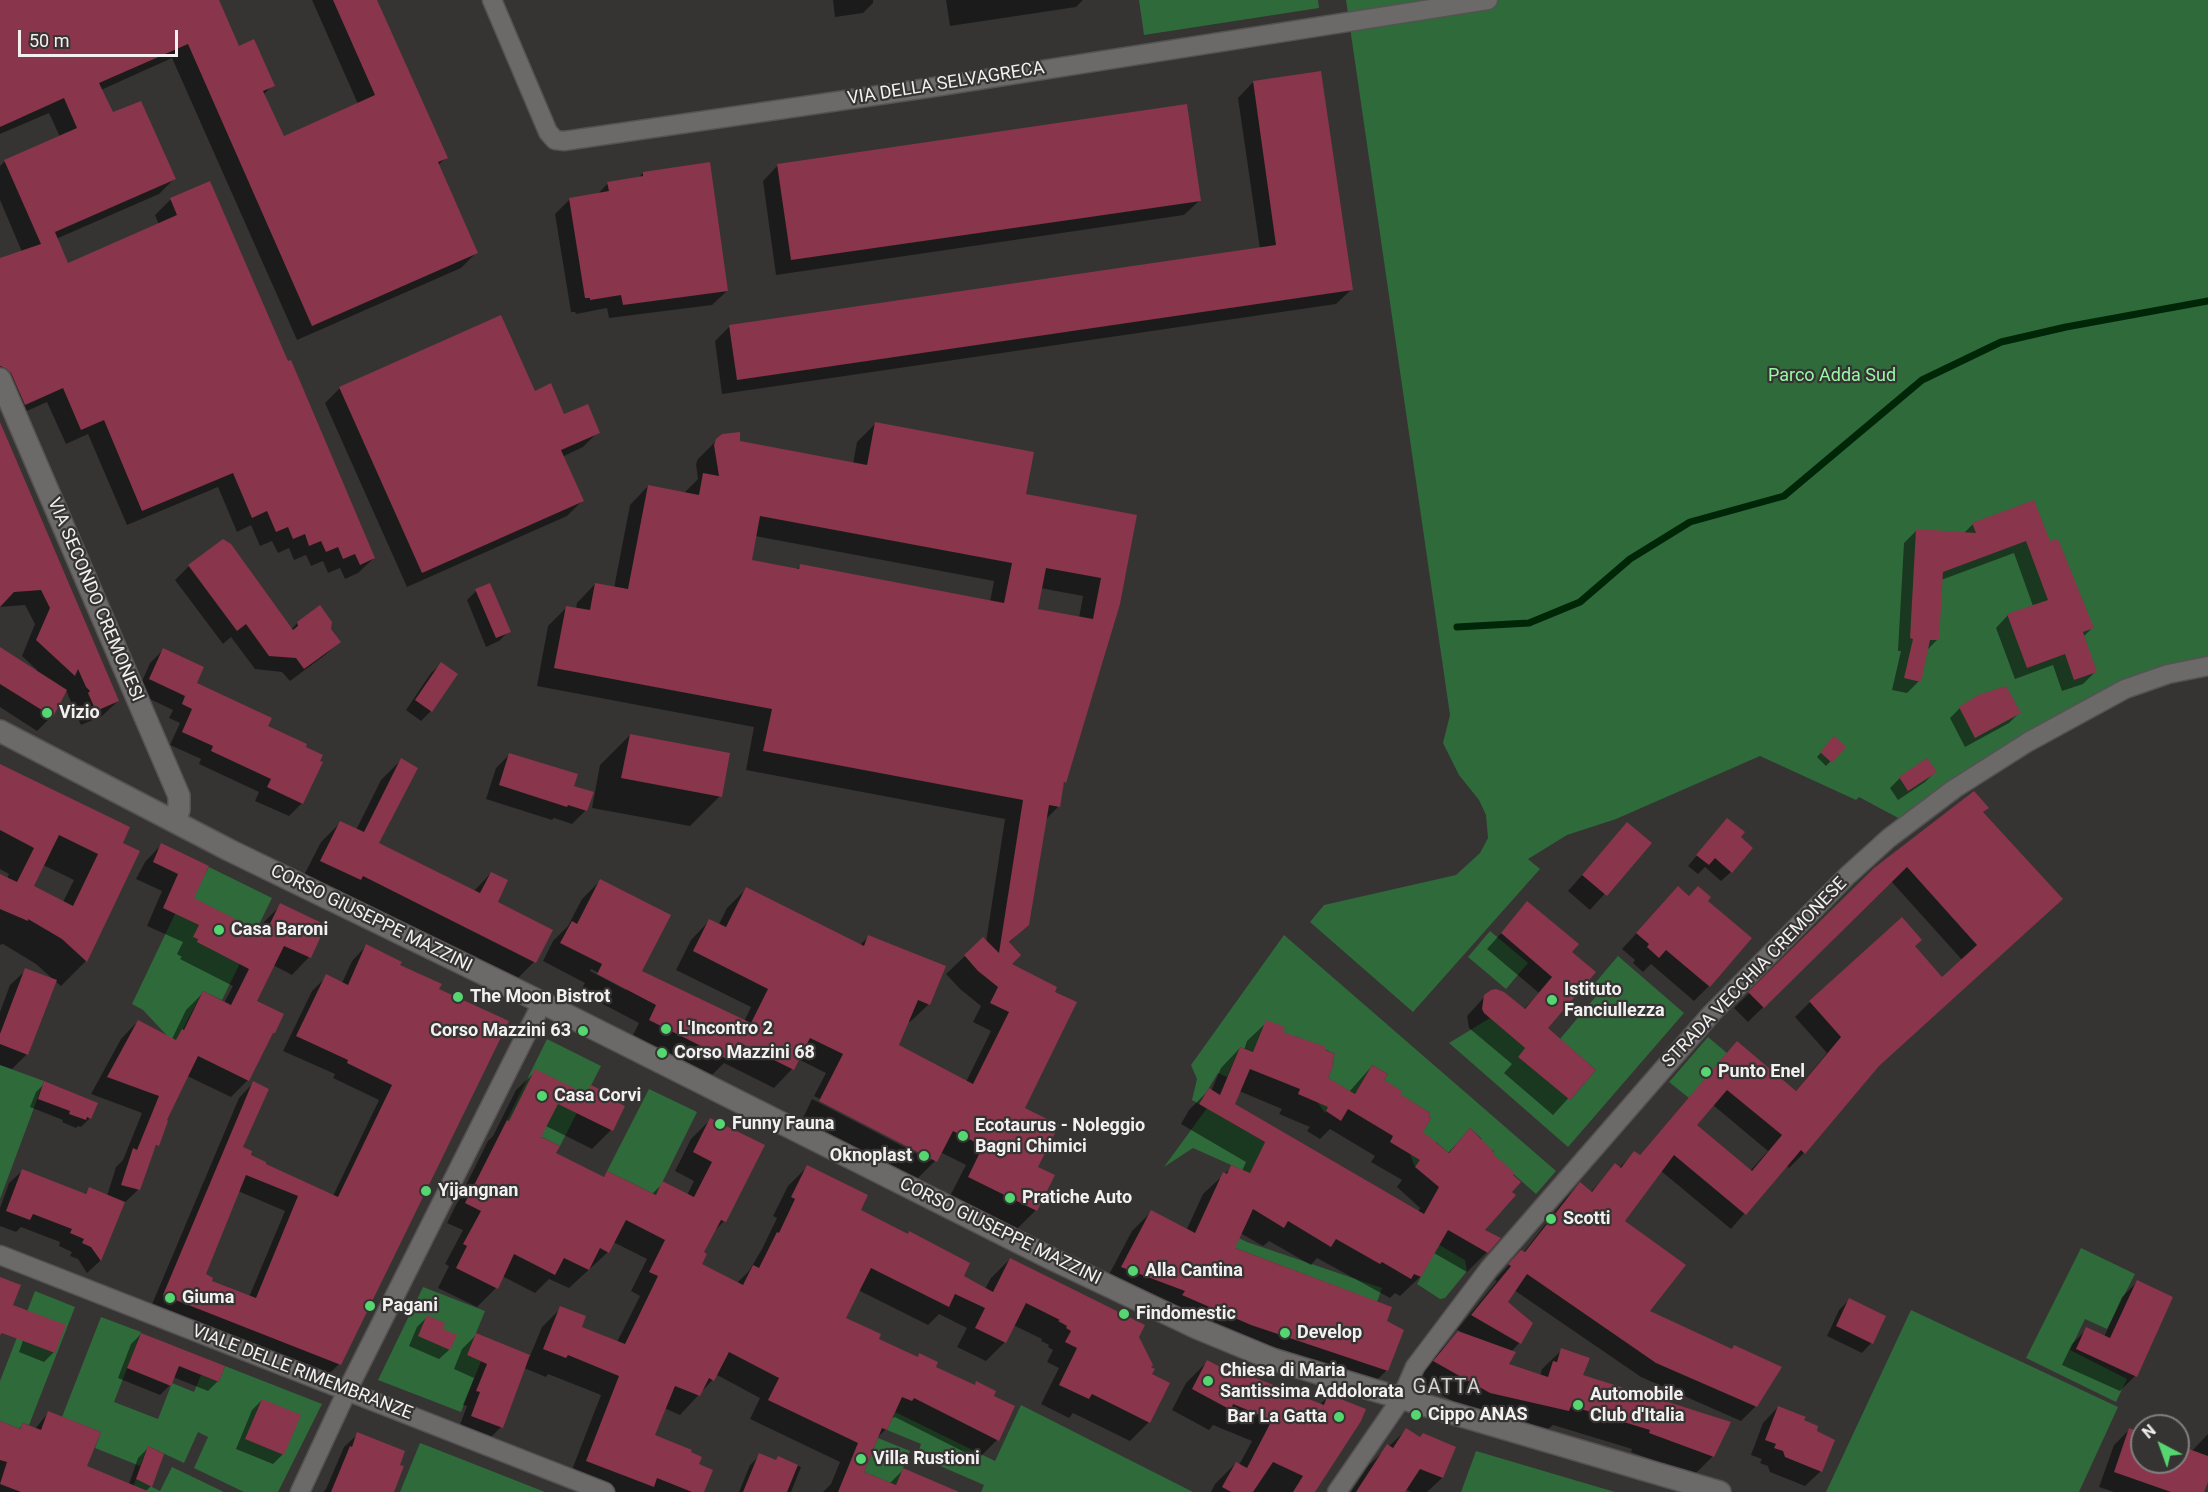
<!DOCTYPE html>
<style>
body{margin:0}
#map{position:relative;width:2208px;height:1492px;overflow:hidden;background:#363333;font-family:Roboto,sans-serif}
canvas{display:block}
.north{position:absolute;left:2130px;top:1414px;width:60px;height:60px;box-sizing:border-box;background:#363333;border:2px solid #817f7f;border-radius:50%;rotate:319deg;font-size:16px;font-weight:700;line-height:24px;text-align:center;color:#f2f0f1}
.north::after{content:'';display:block;margin:auto;width:21px;height:27px;background:#56d671;clip-path:polygon(50% 0,100% 100%,50% 72%,0 100%)}
.scale{position:absolute;left:18px;top:30px;width:160px;height:27px;box-sizing:border-box;border:3px solid #f2f0f1;border-top:0;padding-left:8px;font-size:18px;line-height:21px;white-space:nowrap;color:#f2f0f1;-webkit-text-stroke:4px #363333;paint-order:stroke}
</style>
<div id="map">
<canvas width="2208" height="1492"></canvas>
<div class="north">N</div>
<div class="scale">50 m</div>
</div>
<script>
const g = document.querySelector('canvas').getContext('2d');
g.lineJoin = 'round';
function fill(path, color) {
  g.fillStyle = color;
  g.fill(path, 'evenodd');
}
function poly(rows) {
  const path = new Path2D();
  for (const r of rows) {
    path.moveTo(r[0], r[1]);
    for (let i = 2; i < r.length; i += 2) path.lineTo(r[i], r[i + 1]);
  }
  return path;
}
function strokePath(path, color, width, dash) {
  g.strokeStyle = color;
  g.lineWidth = width;
  g.lineCap = dash ? 'butt' : 'round';
  g.setLineDash(dash || []);
  g.stroke(path);
}
function write(font, color, halo, rows, align = 'center') {
  g.font = font + ' Roboto,sans-serif';
  g.lineWidth = 4.5;
  g.setLineDash([]);
  g.textBaseline = 'middle';
  g.strokeStyle = halo;
  g.fillStyle = color;
  for (const [text, x, y, turn = 0] of rows) {
    g.save();
    g.translate(x, y);
    g.rotate((+turn || 0) * Math.PI / 180);
    g.textAlign = isNaN(turn) ? turn : align;
    if (halo) g.strokeText(text, 0, 0);
    g.fillText(text, 0, 0);
    g.restore();
  }
}
const green = poly([
 [1139,0,1318,0,1319,8,1144,35],
 [1346,0,2208,0,2208,656,2108,691,1902,820,1859,797,1856,800,1760,756,1616,819,1567,835,1528,859,1540,869,1413,1012,1310,922,1324,905,1456,875,1480,853,1488,838,1486,815,1479,800,1459,775,1443,743,1450,715],
 [209,867,272,898,222,1000,203,991,175,1044,143,1010,132,1004,195,872,204,876],
 [1490,931,1528,963,1506,989,1468,957],
 [1284,935,1556,1171,1536,1194,1492,1155,1494,1151,1479,1143,1482,1139,1470,1128,1449,1153,1436,1142,1415,1167,1410,1154,1431,1118,1428,1116,1430,1113,1407,1099,1404,1103,1384,1080,1388,1074,1372,1065,1355,1094,1341,1086,1325,1113,1318,1103,1334,1063,1332,1062,1335,1054,1295,1036,1293,1039,1253,1052,1240,1047,1227,1077,1218,1073,1199,1104,1192,1100,1197,1079,1191,1065],
 [1618,956,1684,1013,1568,1147,1449,1043,1490,1018,1525,1048,1518,1057,1570,1100,1596,1070,1560,1039,1597,995,1590,989],
 [1708,1037,1727,1053,1689,1098,1669,1082],
 [547,1039,601,1066,560,1146,507,1120],
 [0,1065,44,1081,0,1199],
 [649,1089,697,1112,656,1195,607,1171],
 [1207,1108,1265,1142,1224,1231,1247,1242,1382,1288,1377,1302,1209,1238,1240,1169,1193,1148,1164,1167],
 [1301,1164,1465,1260,1467,1271,1445,1298,1440,1299,1417,1284,1432,1257],
 [2081,1248,2135,1274,2107,1329,2085,1319,2070,1350,2127,1379,2116,1402,2026,1358],
 [423,1287,485,1311,467,1355,481,1361,461,1412,378,1380],
 [35,1291,75,1307,29,1425,23,1423,20,1429,0,1421,0,1381],
 [1911,1310,2118,1407,2079,1492,1826,1492],
 [101,1317,141,1332,114,1402,158,1419,172,1383,194,1392,201,1375,219,1382,225,1366,322,1404,278,1492,244,1492,194,1468,208,1437,198,1432,184,1463,148,1446,140,1466,95,1448,101,1432,62,1417],
 [1021,1405,1193,1492,981,1492,984,1485,917,1456,921,1444,887,1430,895,1412,995,1461],
 [878,1438,910,1451,896,1485,864,1472],
 [420,1443,428,1446,545,1492,400,1492],
 [1476,1451,1615,1492,1461,1492],
 [172,1467,224,1492,131,1492,136,1479,160,1491]
]);
const shadow = poly([
 [0,0,217,0,238,48,273,85,264,94,283,137,358,104,312,0,376,0,446,158,438,165,476,253,461,268,297,340,172,58,101,90,112,114,174,179,159,194,56,239,67,265,159,225,155,215,170,200,209,183,374,558,358,573,345,579,340,568,328,573,323,561,311,566,306,555,294,560,289,548,278,553,272,541,260,546,251,525,237,532,218,487,127,525,88,434,66,444,47,402,9,419,0,397,0,260,22,252,0,200,0,166,5,161,60,137,49,113,0,134],
 [833,0,873,0,873,3,863,13,835,17],
 [946,0,1083,0,1076,7,950,26],
 [1253,82,1352,289,1336,304,722,394,715,341,730,326,1260,249,1238,98],
 [778,165,1200,200,1184,215,776,275,763,181],
 [643,173,727,291,712,305,609,318,607,308,576,314,575,312,571,312,555,214,570,199,597,195,608,183,638,178],
 [340,388,534,393,564,416,598,432,583,447,562,457,582,501,567,516,407,587,325,403],
 [875,424,1024,496,1135,516,1065,782,1062,785,1058,807,1045,820,1028,924,1008,944,1023,1108,1036,1168,1036,1210,1017,1229,950,1196,966,1165,940,1152,935,1161,917,1179,802,1120,812,1099,931,1161,931,1157,814,1096,826,1073,798,1059,792,1069,774,1088,724,1063,709,1078,631,1039,639,1023,580,992,585,983,543,961,553,941,568,926,582,899,600,881,640,971,744,1022,751,1007,676,970,691,940,709,921,718,926,727,908,746,889,860,945,868,937,929,1004,910,1022,907,1021,897,1045,966,1082,991,1031,973,1022,981,1006,960,989,946,974,983,939,986,942,1005,819,746,770,754,727,537,686,548,626,567,607,576,609,577,603,595,584,614,588,630,505,648,486,684,493,698,479,696,464,698,459,717,440,853,464,857,442],
 [755,536,994,581,990,602,800,566,796,570,750,561],
 [1040,588,1083,596,1079,618,1036,610],
 [591,969,626,987,626,990,590,971],
 [0,435,118,701,102,716,81,725,74,710,76,707,71,702,66,690,52,716,37,731,0,707,0,648,36,672,37,670,22,656,35,624,25,605,0,607],
 [1973,524,2049,543,2092,628,2083,637,2096,671,2083,684,2062,691,2053,665,2015,679,1996,628,2008,615,2033,606,2014,553,1941,580,1937,640,1926,651,1919,681,1907,693,1892,690,1901,651,1898,651,1904,543,1917,530,1964,533],
 [189,566,291,630,297,623,330,629,339,642,325,655,290,681,282,672,255,669,231,637,223,644,175,580],
 [476,591,509,631,499,641,486,647,467,600],
 [163,650,195,684,267,727,302,803,289,816,255,801,259,792,199,764,201,759,170,745,180,723,169,718,173,710,137,693,150,663],
 [441,664,431,711,421,721,406,710,431,673],
 [1960,708,2019,713,2009,723,1965,747,1950,718],
 [630,735,720,796,690,826,592,808,600,765],
 [1834,738,1844,747,1826,766,1817,757],
 [510,754,572,787,586,810,572,824,554,818,552,820,486,799,496,768],
 [401,760,377,844,473,892,491,873,496,903,551,931,534,962,514,982,301,881,321,842,341,822,356,830,381,780],
 [1927,760,1935,772,1925,782,1898,800,1890,788,1900,778],
 [0,766,121,844,86,961,61,986,55,981,27,1054,12,1069,0,1065,0,1012,10,985,26,970,55,981,36,964,3,944,0,945,0,876,7,879,9,874,0,869],
 [43,865,74,880,63,902,32,887],
 [1982,812,2061,899,1872,1071,1804,1153,1789,1168,1786,1165,1731,1229,1661,1171,1623,1221,1647,1312,1731,1350,1734,1347,1756,1406,1741,1421,1641,1377,1514,1290,1506,1302,1531,1323,1519,1343,1511,1352,1507,1365,1540,1376,1542,1369,1562,1350,1581,1376,1713,1456,1694,1475,1631,1452,1632,1449,1553,1425,1548,1429,1471,1411,1416,1381,1439,1352,1460,1331,1457,1330,1497,1281,1495,1280,1521,1252,1523,1253,1565,1199,1580,1184,1590,1193,1615,1165,1619,1168,1634,1153,1639,1156,1737,1043,1795,1092,1827,1053,1795,1017,1810,1002,1913,947,1942,979,1963,961,1891,881,1748,1022,1734,1008,1875,869],
 [1713,1105,1768,1151,1750,1171,1695,1125],
 [1627,824,1650,843,1590,910,1568,891],
 [1718,830,1731,872,1721,881,1705,867,1698,874,1688,866],
 [162,844,192,899,259,932,264,922,281,905,324,926,309,957,292,975,273,965,255,1002,269,1037,248,1080,231,1097,187,1076,165,1121,157,1145,153,1149,139,1189,121,1206,100,1261,87,1273,78,1259,70,1256,72,1252,59,1246,60,1242,21,1227,16,1232,0,1226,0,1208,9,1183,22,1171,84,1195,89,1189,107,1196,116,1167,123,1160,142,1113,91,1094,121,1039,138,1021,172,1039,186,1010,203,993,224,1003,233,986,180,959,182,957,177,954,183,942,147,926,162,891,136,879,145,862],
 [1678,888,1688,897,1706,901,1709,986,1694,1001,1651,964,1643,972,1633,963,1635,960,1622,949],
 [1528,903,1570,952,1546,1029,1594,1070,1553,1115,1504,1073,1512,1064,1469,1028,1467,1016,1488,993,1523,1010,1539,993,1487,949],
 [366,946,398,965,440,984,339,1364,325,1378,150,1309,239,1098,253,1083,241,1148,264,1165,333,1196,379,1100,333,1078,335,1074,283,1051,312,991,327,976,342,983,352,961],
 [238,1191,285,1211,249,1297,210,1282,204,1275],
 [1267,1022,1281,1032,1326,1078,1349,1092,1372,1066,1382,1081,1398,1095,1421,1132,1447,1154,1470,1130,1487,1252,1467,1272,1434,1253,1420,1277,1400,1296,1395,1293,1390,1298,1317,1258,1311,1265,1269,1241,1263,1246,1240,1233,1233,1249,1385,1321,1387,1370,1367,1390,1103,1286,1132,1231,1151,1212,1186,1231,1203,1194,1232,1167,1242,1171,1246,1162,1181,1124,1189,1110,1209,1090,1211,1091,1221,1068,1240,1048,1244,1050,1247,1041],
 [1239,1091,1282,1109,1279,1114,1310,1127,1307,1131,1320,1139,1330,1129,1375,1156,1371,1162,1402,1180,1397,1187,1420,1208,1418,1212,1233,1104],
 [536,1071,584,1095,591,1087,611,1130,592,1149,546,1126,539,1138,554,1154,603,1178,607,1173,651,1195,663,1183,687,1195,694,1181,675,1171,691,1139,710,1120,763,1146,724,1221,711,1235,702,1253,700,1265,736,1284,749,1271,762,1249,777,1218,773,1216,788,1186,807,1167,859,1211,962,1277,985,1289,991,1278,1010,1259,1137,1337,1150,1375,1149,1422,1130,1441,1073,1413,1069,1418,1041,1404,1059,1368,1047,1362,1053,1350,1048,1347,1049,1345,1041,1341,1042,1339,1013,1325,1005,1342,986,1361,957,1347,967,1328,939,1314,928,1325,858,1290,844,1319,877,1339,917,1358,920,1355,934,1368,974,1386,977,1383,992,1397,997,1440,978,1459,895,1417,890,1419,886,1429,876,1439,862,1473,889,1484,903,1470,911,1492,823,1492,831,1484,840,1462,750,1419,760,1398,717,1375,680,1415,664,1408,653,1436,697,1465,702,1492,599,1492,568,1480,601,1395,548,1374,546,1377,524,1368,501,1427,487,1441,458,1430,467,1406,463,1405,474,1378,454,1369,462,1349,476,1335,530,1356,542,1327,561,1308,580,1327,617,1342,640,1296,631,1291,647,1259,613,1242,608,1252,569,1288,549,1279,535,1293,502,1276,496,1288,477,1307,438,1288,449,1266,445,1264,463,1230,447,1223,488,1141,493,1136,516,1090],
 [45,1083,90,1118,81,1127,78,1126,76,1128,62,1122,63,1120,30,1107,36,1092],
 [2137,1282,2135,1376,2120,1391,2062,1365,2072,1344,2087,1329,2104,1337,2122,1297],
 [1849,1300,1884,1317,1871,1343,1862,1353,1827,1336,1839,1310],
 [427,1317,441,1330,455,1336,449,1350,439,1359,409,1346,417,1327],
 [28,1326,54,1352,44,1362,19,1352],
 [141,1334,218,1381,208,1391,173,1377,170,1385,160,1395,118,1378,131,1344],
 [1207,1362,1225,1372,1319,1405,1329,1396,1313,1492,1211,1492,1215,1484,1236,1463,1239,1465,1252,1441,1213,1425,1209,1430,1172,1410,1186,1383],
 [262,1400,283,1454,273,1464,236,1449,252,1410],
 [1778,1407,1802,1421,1821,1471,1805,1486,1770,1472,1768,1466,1760,1463,1762,1459,1751,1455,1763,1423],
 [48,1413,85,1467,129,1484,138,1458,148,1448,151,1486,145,1492,0,1492,0,1423,18,1430,24,1424,35,1429],
 [1406,1430,1420,1439,1454,1448,1442,1478,1427,1492,1411,1492,1405,1489,1403,1492,1351,1492,1369,1465],
 [2129,1430,2142,1434,2142,1462,2178,1462,2178,1447,2191,1452,2208,1434,2208,1478,2203,1492,2114,1492,2099,1487,2114,1445],
 [358,1434,389,1492,323,1492,326,1489,344,1447],
 [760,1455,775,1461,778,1458,801,1467,791,1492,739,1492,750,1465]
]);
const stream = poly([
 [1457,627,1529,623,1580,602,1630,559,1690,522,1784,496,1922,380,2001,342,2066,327,2208,301]
]);
const building = poly([
 [0,0,219,0,239,46,254,39,275,86,263,91,284,136,375,95,333,0,377,0,448,158,438,162,478,253,312,326,188,44,99,83,113,112,141,101,176,179,55,232,68,263,177,215,170,198,210,181,288,361,291,360,375,558,360,565,355,554,343,559,338,547,326,552,321,541,309,546,305,534,293,539,288,527,276,532,267,511,252,518,233,473,142,511,104,420,81,430,63,388,25,405,11,373,7,369,0,366,0,258,41,244,4,160,77,128,64,98,0,127],
 [1321,71,1353,290,737,380,729,325,1276,245,1253,81],
 [1187,104,1201,201,791,260,777,164],
 [710,162,728,291,623,305,621,295,590,300,590,298,585,298,569,198,609,191,607,182,643,176,643,172],
 [501,315,535,391,551,383,564,414,588,404,600,433,561,450,584,501,422,573,339,387],
 [0,422,119,701,96,711,88,693,90,691,86,687,78,669,75,676,36,640,50,608,41,590,14,592,0,607],
 [875,422,1034,452,1026,494,1137,515,1120,604,1066,783,1064,782,1060,807,1049,805,1029,925,1009,942,1021,955,1012,964,1057,987,1055,992,1077,1002,1025,1108,1059,1125,1038,1167,1055,1175,1037,1211,968,1177,983,1146,953,1131,937,1162,819,1101,843,1054,810,1038,794,1070,738,1042,729,1060,649,1020,656,1005,597,974,602,964,560,943,572,921,577,924,600,879,671,915,642,971,751,1023,768,989,693,951,709,919,726,927,746,887,864,946,868,935,946,966,930,1005,918,1000,899,1045,973,1084,1009,1012,990,1003,998,987,978,971,964,955,983,937,999,953,1023,800,763,751,772,709,554,668,566,606,590,610,595,583,628,589,648,485,699,495,703,473,719,476,714,445,716,439,722,434,740,432,740,441,867,465],
 [760,516,1012,563,1004,603,800,564,799,569,752,560],
 [1046,568,1101,578,1093,619,1038,609],
 [2034,500,2050,541,2058,539,2094,628,2083,632,2097,672,2074,680,2065,654,2027,668,2007,614,2048,600,2026,541,1943,572,1939,640,1930,640,1921,682,1904,678,1913,639,1910,638,1916,529,1976,533,1972,523],
 [223,539,231,544,293,630,298,626,297,622,320,605,332,622,331,629,341,642,304,669,296,658,269,656,246,624,237,631,188,565],
 [490,583,511,632,496,638,475,589],
 [0,647,67,690,53,717,0,684],
 [163,648,204,667,197,683,272,718,268,726,307,744,306,747,323,755,320,761,323,762,303,804,267,787,271,779,211,751,213,746,182,732,192,709,182,704,185,696,149,679],
 [441,662,458,674,432,712,415,700],
 [2006,686,2021,713,1975,738,1959,707,1978,695],
 [630,734,730,753,722,797,621,778],
 [1834,736,1846,747,1832,763,1820,752],
 [509,753,578,774,574,786,594,792,587,811,568,805,567,807,499,785],
 [401,758,418,768,379,843,480,893,491,872,508,880,498,902,553,930,536,963,363,876,361,880,320,861,340,821,364,832],
 [1927,758,1937,772,1908,791,1899,777],
 [0,764,130,827,123,843,140,851,87,962,62,939,28,919,28,921,0,909,0,874,17,882,34,848,0,830],
 [59,835,98,854,73,906,34,886],
 [1974,791,1989,808,1983,812,2063,899,1879,1066,1805,1154,1801,1150,1746,1215,1674,1155,1625,1221,1686,1265,1650,1311,1732,1349,1734,1345,1782,1367,1757,1407,1656,1363,1527,1274,1508,1302,1533,1323,1521,1344,1471,1315,1511,1266,1508,1264,1521,1250,1525,1252,1580,1182,1592,1192,1615,1163,1621,1168,1634,1151,1640,1155,1737,1041,1796,1091,1841,1037,1809,1001,1902,917,1922,940,1915,946,1942,977,1977,945,1907,867,1764,1008,1748,992,1874,868],
 [1727,1090,1782,1135,1752,1171,1697,1125],
 [1727,818,1745,832,1741,837,1753,848,1732,873,1715,858,1709,865,1696,855],
 [1627,822,1652,843,1607,896,1582,875],
 [161,843,209,866,194,898,265,934,280,903,326,925,311,958,284,946,257,1001,284,1014,275,1033,273,1033,249,1081,198,1056,167,1120,168,1121,159,1146,156,1145,140,1190,121,1185,133,1148,137,1150,159,1096,107,1077,138,1020,176,1040,182,1029,184,1030,203,991,231,1005,249,969,197,942,198,939,193,937,199,925,163,908,178,874,153,862],
 [1678,886,1689,896,1698,886,1711,897,1708,901,1752,938,1710,987,1666,950,1659,958,1647,947,1649,944,1636,933],
 [1527,901,1579,944,1572,952,1596,972,1548,1028,1596,1070,1570,1100,1518,1057,1525,1048,1484,1013,1482,1009,1484,995,1491,990,1496,989,1504,992,1525,1009,1552,977,1501,933],
 [366,944,402,962,400,965,442,984,439,989,509,1021,341,1365,163,1295,253,1081,269,1089,243,1147,252,1151,251,1155,266,1162,266,1164,338,1197,392,1085,347,1063,348,1060,296,1036,326,974,348,985],
 [246,1175,298,1196,256,1298,212,1281,213,1278,206,1274],
 [25,968,57,980,28,1055,0,1044,0,1034],
 [1266,1020,1285,1027,1283,1032,1326,1047,1325,1050,1335,1054,1332,1062,1334,1063,1328,1078,1355,1094,1372,1065,1388,1074,1384,1080,1402,1091,1400,1094,1430,1113,1428,1116,1431,1118,1423,1132,1449,1153,1470,1128,1494,1152,1493,1154,1515,1173,1513,1175,1521,1182,1512,1192,1516,1195,1485,1230,1501,1238,1488,1253,1448,1230,1421,1277,1414,1274,1411,1279,1382,1262,1380,1264,1336,1239,1331,1247,1288,1221,1284,1228,1253,1209,1235,1248,1392,1307,1387,1321,1404,1330,1388,1371,1251,1325,1182,1295,1185,1291,1121,1267,1151,1210,1195,1233,1223,1172,1227,1174,1231,1165,1250,1173,1265,1142,1199,1104,1209,1088,1220,1095,1240,1047,1253,1052],
 [1250,1069,1300,1089,1298,1094,1328,1107,1326,1111,1341,1121,1348,1109,1393,1136,1390,1142,1420,1160,1415,1167,1439,1187,1424,1214,1235,1104],
 [535,1069,586,1094,591,1085,605,1092,604,1096,625,1106,613,1131,558,1104,541,1137,560,1146,556,1153,604,1177,607,1171,656,1195,662,1181,694,1197,712,1162,693,1152,710,1118,765,1145,726,1222,721,1220,704,1252,707,1254,702,1264,743,1285,753,1265,759,1268,777,1232,779,1233,795,1199,791,1197,807,1165,868,1195,861,1210,908,1234,909,1231,970,1263,964,1276,993,1292,1010,1258,1145,1325,1139,1337,1153,1365,1151,1367,1155,1369,1152,1374,1170,1383,1150,1423,1092,1394,1089,1399,1059,1385,1077,1348,1065,1342,1071,1331,1066,1328,1067,1326,1058,1321,1060,1320,1026,1303,1006,1343,975,1328,985,1308,955,1294,949,1307,871,1268,846,1318,881,1334,879,1339,918,1357,919,1353,938,1362,936,1367,975,1385,976,1381,996,1391,994,1396,1015,1406,999,1441,914,1398,912,1401,902,1397,887,1430,882,1428,864,1472,896,1485,903,1468,959,1492,838,1492,858,1443,768,1400,779,1378,729,1352,714,1381,709,1378,700,1396,675,1386,655,1435,692,1450,691,1452,702,1457,699,1464,713,1470,704,1492,692,1492,657,1478,654,1487,586,1461,619,1376,568,1355,566,1358,543,1349,560,1306,586,1316,582,1327,625,1344,658,1276,649,1272,665,1240,626,1220,609,1253,600,1248,589,1270,564,1258,555,1275,514,1254,498,1289,456,1268,467,1246,463,1244,481,1211,465,1203,507,1120,509,1121],
 [44,1081,98,1103,91,1119,87,1117,86,1120,69,1114,70,1111,38,1099],
 [22,1169,86,1194,89,1187,125,1202,101,1261,91,1247,82,1243,84,1239,70,1233,72,1229,33,1214,30,1220,6,1211],
 [0,1277,21,1285,13,1305,66,1325,55,1353,2,1333,0,1335],
 [2137,1280,2173,1297,2137,1377,2076,1349,2086,1327,2110,1338],
 [1849,1298,1886,1316,1873,1344,1836,1326],
 [427,1315,445,1323,443,1329,457,1335,450,1350,418,1336],
 [1458,1331,1516,1352,1509,1364,1548,1377,1553,1361,1557,1362,1561,1348,1590,1358,1583,1375,1731,1422,1714,1457,1649,1433,1650,1430,1571,1406,1569,1411,1490,1393,1433,1361],
 [141,1333,225,1366,219,1382,179,1366,171,1386,127,1368],
 [476,1333,530,1355,503,1428,471,1416,480,1392,476,1391,487,1364,467,1355],
 [1207,1360,1226,1370,1228,1367,1324,1405,1328,1394,1366,1409,1361,1421,1315,1492,1293,1492,1303,1476,1273,1462,1253,1492,1231,1492,1222,1487,1236,1462,1247,1468,1272,1420,1233,1404,1231,1410,1192,1389],
 [262,1399,301,1415,284,1455,245,1439],
 [1778,1406,1806,1417,1804,1420,1818,1426,1817,1431,1835,1440,1822,1472,1785,1457,1783,1451,1774,1448,1776,1444,1765,1440],
 [48,1411,101,1432,87,1466,150,1492,21,1492,0,1484,7,1462,0,1460,0,1421,20,1429,23,1423,41,1430],
 [1406,1428,1420,1437,1423,1433,1456,1447,1443,1478,1420,1469,1405,1492,1356,1492,1387,1444,1393,1448],
 [2129,1428,2142,1433,2142,1462,2178,1462,2178,1445,2208,1456,2208,1482,2204,1492,2171,1492,2114,1472],
 [357,1432,405,1451,400,1465,404,1466,394,1492,331,1492,350,1446,352,1447],
 [148,1446,164,1454,152,1487,136,1479],
 [759,1453,776,1460,778,1456,798,1465,787,1492,743,1492]
]);
const minor = poly([
 [492,0,548,132,555,140,564,141,928,88,1488,0],
 [0,1255,605,1492],
 [300,1492,347,1391,542,1003],
 [1337,1492,1401,1399,1415,1367,1489,1269,1712,1013,1847,876,1889,838,1954,789,2028,742,2125,689,2168,674,2208,666]
]);
const tertiary = poly([
 [0,379,179,796,179,810,175,822],
 [0,731,229,850,527,995,1050,1258,1197,1328,1272,1359,1370,1389,1720,1492]
]);
const markers = [
 [47,713,6,"#56d671"],
 [219,930,6,"#56d671"],
 [458,997,6,"#56d671"],
 [1552,1000,6,"#56d671"],
 [666,1029,6,"#56d671"],
 [583,1031,6,"#56d671"],
 [662,1053,6,"#56d671"],
 [1706,1072,6,"#56d671"],
 [542,1096,6,"#56d671"],
 [720,1124,6,"#56d671"],
 [963,1136,6,"#56d671"],
 [924,1156,6,"#56d671"],
 [426,1191,6,"#56d671"],
 [1010,1198,6,"#56d671"],
 [1551,1219,6,"#56d671"],
 [1133,1271,6,"#56d671"],
 [170,1298,6,"#56d671"],
 [370,1306,6,"#56d671"],
 [1124,1314,6,"#56d671"],
 [1285,1333,6,"#56d671"],
 [1208,1381,6,"#56d671"],
 [1578,1405,6,"#56d671"],
 [1416,1415,6,"#56d671"],
 [1339,1417,6,"#56d671"],
 [861,1459,6,"#56d671"]
];
const streetNames = [
 ["VIA DELLA SELVAGRECA",946,84,-9],
 ["VIA SECONDO CREMONESI",95,600,67],
 ["CORSO GIUSEPPE MAZZINI",371,919,26],
 ["STRADA VECCHIA CREMONESE",1755,973,-46],
 ["CORSO GIUSEPPE MAZZINI",1000,1232,26],
 ["VIALE DELLE RIMEMBRANZE",302,1373,21]
];
const parkNames = [
 ["Parco Adda Sud",1832,376]
];
const poiNames = [
 ["Vizio",59,713],
 ["Casa Baroni",231,930],
 ["Istituto",1564,990],
 ["Fanciullezza",1564,1011],
 ["The Moon Bistrot",470,997],
 ["L'Incontro 2",678,1029],
 ["Corso Mazzini 63",571,1031,"right"],
 ["Corso Mazzini 68",674,1053],
 ["Punto Enel",1718,1072],
 ["Casa Corvi",554,1096],
 ["Funny Fauna",732,1124],
 ["Ecotaurus - Noleggio",975,1126],
 ["Bagni Chimici",975,1147],
 ["Oknoplast",912,1156,"right"],
 ["Yijangnan",438,1191],
 ["Pratiche Auto",1022,1198],
 ["Scotti",1563,1219],
 ["Alla Cantina",1145,1271],
 ["Giuma",182,1298],
 ["Pagani",382,1306],
 ["Findomestic",1136,1314],
 ["Develop",1297,1333],
 ["Chiesa di Maria",1220,1371],
 ["Santissima Addolorata",1220,1392],
 ["Automobile",1590,1395],
 ["Club d'Italia",1590,1416],
 ["Cippo ANAS",1428,1415],
 ["Bar La Gatta",1327,1417,"right"],
 ["Villa Rustioni",873,1459]
];
const neighbourhoodNames = [
 ["GATTA",1447,1388]
];
fill(green, '#2f6a3a');
fill(shadow, '#0007');
strokePath(stream, '#002608', 7);
fill(building, '#89354b');
strokePath(minor, '#555253', 21);
strokePath(tertiary, '#555253', 24);
strokePath(minor, '#6c6969', 18);
strokePath(tertiary, '#6c6969', 21);
for (const [x, y, r, color] of markers) {
  const dot = new Path2D();
  dot.arc(x, y, r, 0, 2 * Math.PI);
  g.fillStyle = color;
  g.fill(dot);
  strokePath(dot, '#363333', 2);
}
write('18px', '#f2f0f1', '#363333', streetNames);
write('18px', '#97f8a6', '#363333', parkNames);
write('bold 18px', '#f2f0f1', '#363333', poiNames, 'left');
g.letterSpacing = '1.5px';
write('20px', '#d7d3d4', '#363333', neighbourhoodNames);
g.letterSpacing = '0px';
</script>
